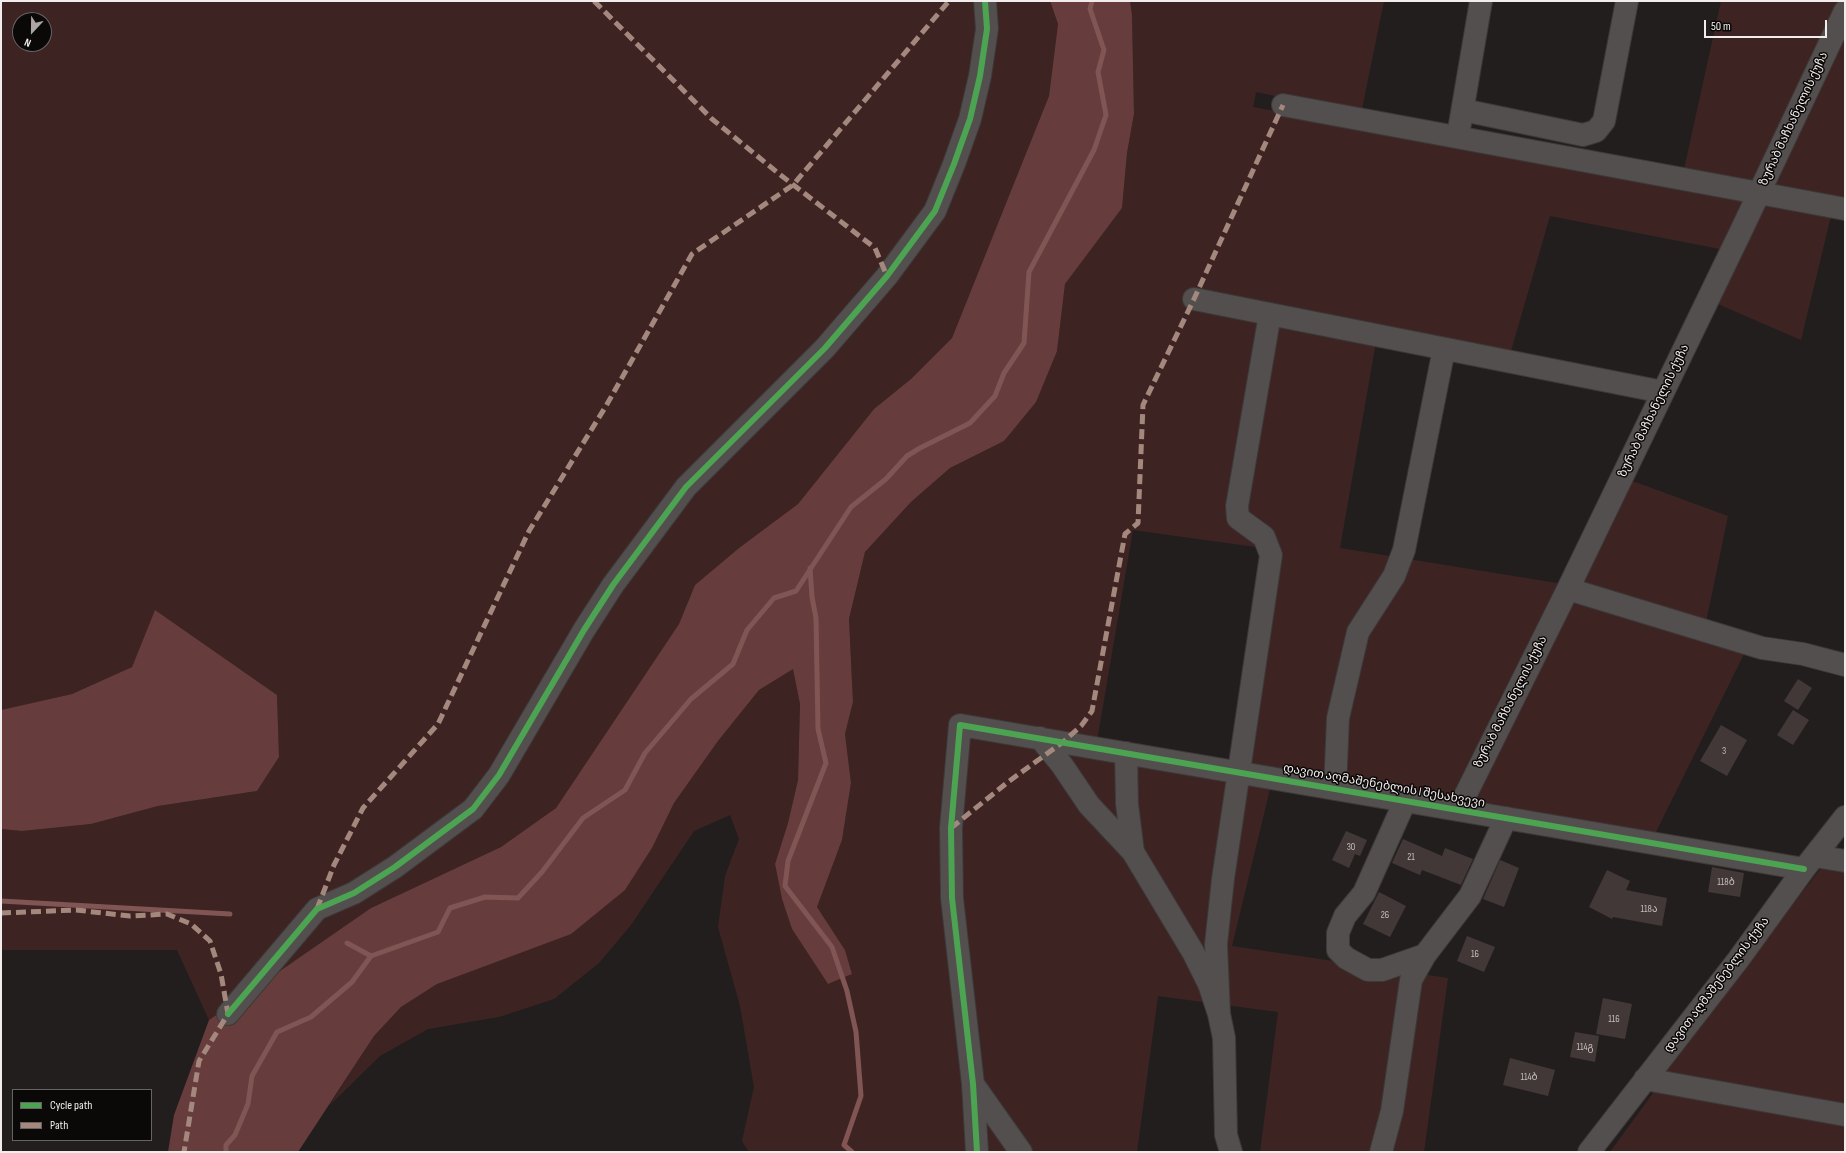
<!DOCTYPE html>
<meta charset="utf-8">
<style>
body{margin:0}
#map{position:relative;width:1846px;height:1153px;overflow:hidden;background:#231e1e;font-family:"Sofia Sans Condensed",sans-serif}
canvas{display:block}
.frame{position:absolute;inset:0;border:2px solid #f2ecec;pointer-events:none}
.legend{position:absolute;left:12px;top:1089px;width:140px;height:52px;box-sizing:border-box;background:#0b0808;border:1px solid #676363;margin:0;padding:5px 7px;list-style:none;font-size:12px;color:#f2ecec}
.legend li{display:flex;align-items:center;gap:8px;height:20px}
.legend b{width:20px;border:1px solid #676363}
.north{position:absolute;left:12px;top:12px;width:40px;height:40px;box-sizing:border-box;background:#0b0808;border:1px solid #676363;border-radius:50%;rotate:202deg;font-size:11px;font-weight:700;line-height:16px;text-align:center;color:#f2ecec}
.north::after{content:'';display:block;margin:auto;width:14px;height:18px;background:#aaa4a4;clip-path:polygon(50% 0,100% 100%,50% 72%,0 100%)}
.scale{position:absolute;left:1704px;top:20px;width:123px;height:18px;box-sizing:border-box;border:2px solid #f2ecec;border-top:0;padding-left:5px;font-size:12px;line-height:14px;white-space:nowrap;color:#f2ecec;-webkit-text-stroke:3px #0b0808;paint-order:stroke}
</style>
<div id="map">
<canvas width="1846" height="1153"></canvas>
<div class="frame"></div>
<ul class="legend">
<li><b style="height:5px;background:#4ca352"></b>Cycle path</li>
<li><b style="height:5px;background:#a5887d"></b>Path</li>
</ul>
<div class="north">N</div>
<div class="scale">50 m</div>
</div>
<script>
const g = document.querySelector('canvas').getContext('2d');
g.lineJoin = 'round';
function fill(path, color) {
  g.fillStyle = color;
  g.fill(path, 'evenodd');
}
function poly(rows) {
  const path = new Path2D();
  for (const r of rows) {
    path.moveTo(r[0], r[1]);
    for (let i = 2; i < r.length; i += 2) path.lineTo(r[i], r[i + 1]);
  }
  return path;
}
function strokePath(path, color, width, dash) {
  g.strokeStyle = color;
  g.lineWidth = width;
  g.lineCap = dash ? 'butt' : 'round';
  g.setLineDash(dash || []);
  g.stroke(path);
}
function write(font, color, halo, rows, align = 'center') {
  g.font = font + ' "Sofia Sans Condensed","Noto Sans Georgian",sans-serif';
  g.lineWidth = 3;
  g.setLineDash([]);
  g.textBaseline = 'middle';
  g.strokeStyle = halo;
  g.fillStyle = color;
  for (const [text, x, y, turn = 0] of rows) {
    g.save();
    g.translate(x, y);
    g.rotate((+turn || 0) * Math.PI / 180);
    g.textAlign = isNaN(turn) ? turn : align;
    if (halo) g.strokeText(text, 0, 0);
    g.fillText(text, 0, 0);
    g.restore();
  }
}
const green = poly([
 [1,1,1050,1,1058,24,1049,96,952,338,911,379,874,409,798,504,739,548,695,585,679,624,556,808,501,847,371,908,209,1020,177,950,1,950,1,829,22,831,91,824,158,806,257,791,279,757,277,695,155,610,132,667,72,694,1,710],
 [20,20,44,20,44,44,20,44],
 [1130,1,1384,1,1361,114,1256,92,1253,107,1749,198,1725,250,1550,216,1509,358,1376,342,1340,548,1563,584,1443,815,1271,785,1232,946,1448,978,1424,1152,1260,1152,1278,1012,1158,996,1137,1152,749,1152,742,1141,754,1087,740,1006,718,927,725,876,739,839,730,815,694,831,631,925,599,963,554,999,499,1017,428,1029,380,1056,329,1106,374,1036,401,1007,437,984,625,890,652,848,674,803,718,741,759,690,793,668,800,704,798,780,788,823,775,864,782,899,792,929,828,984,852,974,845,950,817,907,842,840,851,783,845,734,853,702,849,619,865,552,911,502,950,468,1004,441,1057,351,1065,284,1122,208,1127,153,1134,114,1132,15],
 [1133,530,1270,549,1236,766,1097,741],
 [1721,1,1845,1,1756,186,1683,174],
 [1845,24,1845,201,1768,188],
 [1762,199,1832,212,1801,340,1711,301],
 [1627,479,1728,516,1705,627,1578,584],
 [1576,597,1745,652,1654,836,1479,805,1474,795],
 [1825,863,1845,867,1845,1110,1658,1077],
 [1656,1089,1845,1122,1845,1152,1610,1152]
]);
const forest = poly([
 [1050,1,1130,1,1132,15,1134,114,1127,153,1122,208,1065,284,1057,351,1036,402,1004,441,950,468,911,502,865,552,849,619,853,702,845,734,851,783,842,840,817,907,845,950,852,974,828,984,792,929,782,899,775,864,788,823,798,780,800,704,793,669,759,690,718,741,674,803,652,848,625,890,571,934,437,984,401,1007,374,1036,298,1152,168,1152,174,1115,209,1020,371,908,501,847,556,808,679,624,695,585,739,548,798,504,874,409,911,379,952,338,1049,96,1058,24],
 [155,610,277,695,279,757,257,791,158,806,91,824,22,831,1,829,1,710,72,694,132,667]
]);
const stream = poly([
 [810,568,812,597,816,618,818,729,826,763,788,861,785,886,832,947,847,991,856,1032,861,1096,844,1145,852,1152],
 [1,901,230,914],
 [347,943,371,956],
 [226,1152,226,1145,235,1135,248,1104,252,1076,277,1032,311,1017,352,982,371,956,438,932,450,908,485,897,518,898,542,872,583,818,625,790,645,753,691,699,733,664,747,630,774,598,796,591,851,507,886,479,907,456,920,448,970,423,995,396,1004,373,1024,343,1029,272,1094,150,1106,115,1098,72,1104,50,1090,9,1092,1]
]);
const building = poly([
 [1798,679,1812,688,1798,710,1784,701],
 [1793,710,1809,720,1793,745,1777,735],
 [1721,725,1747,740,1727,776,1700,761],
 [1346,831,1367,840,1360,856,1355,854,1349,868,1332,860],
 [1403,839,1442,856,1445,848,1473,859,1461,885,1422,870,1420,875,1392,863],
 [1500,860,1519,868,1504,907,1483,899],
 [1712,867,1744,873,1740,897,1708,892],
 [1607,870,1630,881,1626,890,1667,898,1662,926,1613,917,1612,919,1589,907],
 [1379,892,1406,906,1390,937,1363,924],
 [1467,936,1495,947,1484,972,1457,961],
 [1603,998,1632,1004,1625,1039,1596,1034],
 [1575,1032,1599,1036,1595,1062,1570,1057],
 [1510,1058,1555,1070,1548,1096,1503,1085]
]);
const minor = poly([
 [1283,105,1845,209],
 [1463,110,1583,135,1596,131,1604,121,1627,1],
 [1460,124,1481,1],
 [1194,299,1663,392],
 [1568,589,1762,648,1803,654,1845,665],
 [1040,738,1062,765,1089,805,1133,852,1193,952,1209,984,1219,1014,1224,1038,1226,1135,1231,1152],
 [1126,753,1127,804,1133,852],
 [1335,789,1338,718,1358,632,1394,576,1404,550,1444,349],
 [1405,801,1364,893,1345,916,1338,933,1338,950,1346,958,1368,970,1382,970,1425,955],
 [1458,810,1568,589,1742,229,1845,11],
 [1815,856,1845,861],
 [228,1014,317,909,354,893,395,867,473,809,499,775,584,630,613,585,686,487,825,348,887,276,935,211,954,164,970,119,980,76,987,29,985,1],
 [1219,1014,1216,944,1223,879,1271,555,1264,537,1238,518,1237,506,1270,314],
 [1645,1079,1845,1115],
 [973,1084,1021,1152],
 [977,1152,973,1084,952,898,951,828,960,725,1804,869],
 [1381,1152,1392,1111,1411,980,1425,955,1470,896,1506,818],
 [1589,1152,1738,960,1804,869,1845,817]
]);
const quiet = poly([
 [594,1,712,119,778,173,875,248,887,276],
 [951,828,1008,782,1063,742,1081,726,1092,711,1125,534,1138,523,1143,405,1194,299,1283,105],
 [317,909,334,865,363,808,438,724,529,531,606,406,692,254,793,185,949,1],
 [1,913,76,910,130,916,167,914,191,924,210,941,221,974,228,1014,199,1061,184,1152]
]);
const cycleway = poly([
 [228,1014,317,909,354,893,395,867,473,809,499,775,584,630,613,585,686,487,825,348,887,276,935,211,954,164,970,119,980,76,987,29,985,1],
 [977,1152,973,1084,952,898,951,828,960,725,1804,869]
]);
const numberNames = [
 ["3",1724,751],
 ["30",1351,847],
 ["21",1411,857],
 ["118ბ",1726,882],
 ["118ა",1649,909],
 ["26",1385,915],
 ["16",1475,954],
 ["116",1614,1019],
 ["114გ",1585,1047],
 ["114ბ",1529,1077]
];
const streetNames = [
 ["ზურაბ მაჩხანელის ქუჩა",1794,119,-65],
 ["ზურაბ მაჩხანელის ქუჩა",1654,411,-64],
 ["ზურაბ მაჩხანელის ქუჩა",1511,702,-63],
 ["დავით აღმაშენებლის I შესახვევი",1384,786,10],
 ["დავით აღმაშენებლის ქუჩა",1717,985,-53]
];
fill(green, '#3d2423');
fill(forest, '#663d3c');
strokePath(stream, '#815553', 5);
fill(building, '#423838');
strokePath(minor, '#3e3939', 24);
strokePath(minor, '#524f4e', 22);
strokePath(quiet, '#a5887d', 5, [10, 5]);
strokePath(cycleway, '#4ca352', 6);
write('10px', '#c6bfbf', null, numberNames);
write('12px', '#f2ecec', '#0b0808', streetNames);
</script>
